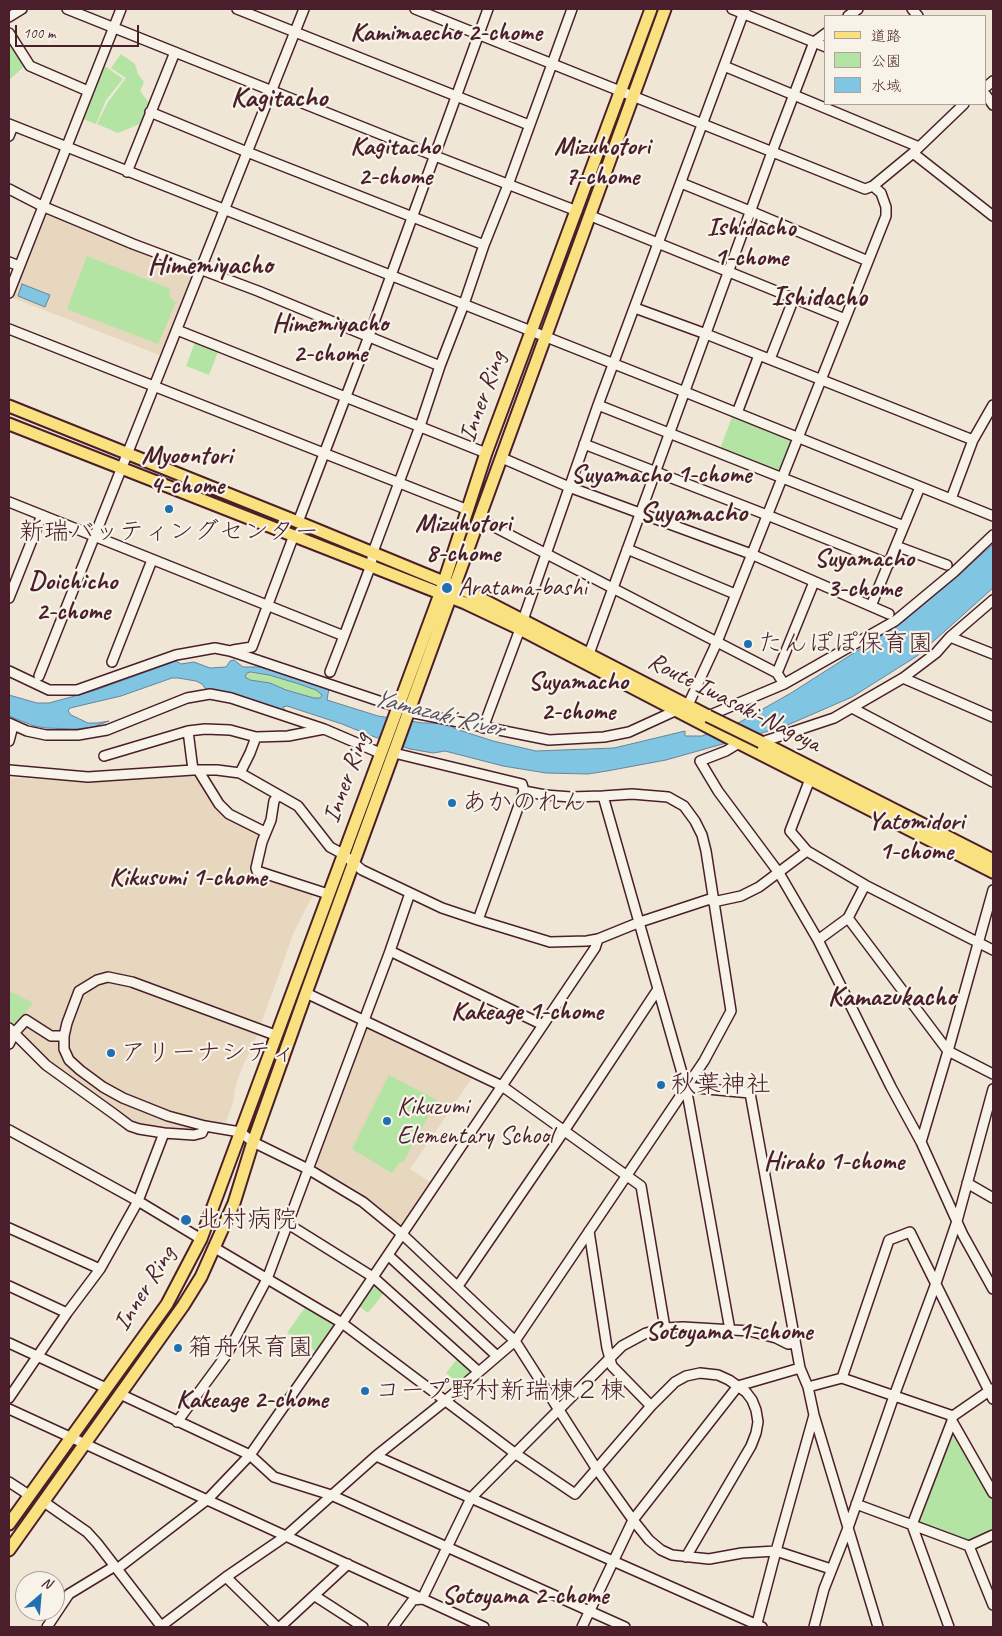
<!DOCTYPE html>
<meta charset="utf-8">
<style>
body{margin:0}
#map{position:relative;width:1002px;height:1636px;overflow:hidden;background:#f0e6d5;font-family:Caveat,"Klee One",sans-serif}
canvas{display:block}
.frame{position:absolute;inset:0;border:10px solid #4a1f2b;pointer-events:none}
.legend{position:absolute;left:824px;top:15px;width:162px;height:90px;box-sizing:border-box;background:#f7f3e8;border:1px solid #b29e9c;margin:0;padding:6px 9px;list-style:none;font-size:15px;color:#4a1f2b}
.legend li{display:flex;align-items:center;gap:10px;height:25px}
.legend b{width:25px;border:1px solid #b29e9c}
.north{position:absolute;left:15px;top:1571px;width:50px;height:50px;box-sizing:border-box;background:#f7f3e8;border:1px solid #b29e9c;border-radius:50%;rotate:27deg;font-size:14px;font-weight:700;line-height:20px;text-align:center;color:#4a1f2b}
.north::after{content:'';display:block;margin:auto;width:18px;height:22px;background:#1f6fb2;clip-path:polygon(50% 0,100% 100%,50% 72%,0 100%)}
.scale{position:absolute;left:15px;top:25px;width:124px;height:22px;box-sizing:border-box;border:2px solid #4a1f2b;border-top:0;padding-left:6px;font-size:15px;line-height:18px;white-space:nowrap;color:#4a1f2b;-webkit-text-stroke:4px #f7f3e8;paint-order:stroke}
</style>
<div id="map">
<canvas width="1002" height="1636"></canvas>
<div class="frame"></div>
<ul class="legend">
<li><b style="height:6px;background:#fae180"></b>道路</li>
<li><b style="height:14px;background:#b4e4a4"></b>公園</li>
<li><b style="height:14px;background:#80c5e1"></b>水域</li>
</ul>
<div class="north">N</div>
<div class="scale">100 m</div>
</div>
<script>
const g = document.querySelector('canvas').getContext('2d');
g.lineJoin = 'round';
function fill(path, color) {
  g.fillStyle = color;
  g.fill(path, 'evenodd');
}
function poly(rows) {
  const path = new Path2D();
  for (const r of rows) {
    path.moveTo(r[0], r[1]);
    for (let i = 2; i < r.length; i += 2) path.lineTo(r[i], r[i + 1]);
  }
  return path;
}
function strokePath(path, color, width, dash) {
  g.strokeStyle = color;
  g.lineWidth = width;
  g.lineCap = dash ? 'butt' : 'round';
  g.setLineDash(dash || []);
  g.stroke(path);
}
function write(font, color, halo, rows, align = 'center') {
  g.font = font + ' Caveat,"Klee One",sans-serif';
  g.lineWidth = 4.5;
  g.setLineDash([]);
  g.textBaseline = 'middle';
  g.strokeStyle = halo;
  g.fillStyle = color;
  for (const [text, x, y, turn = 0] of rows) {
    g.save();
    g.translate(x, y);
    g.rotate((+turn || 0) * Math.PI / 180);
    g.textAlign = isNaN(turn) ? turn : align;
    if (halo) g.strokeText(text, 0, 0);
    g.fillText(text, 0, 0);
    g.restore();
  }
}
const built = poly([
 [47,211,194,270,196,273,162,356,13,298],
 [197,776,217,808,258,832,259,837,251,869,254,874,314,893,294,932,256,1038,242,1068,235,1088,233,1104,225,1124,196,1132,149,1127,136,1123,91,1094,55,1066,44,1057,22,1034,9,1026,9,778,106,782],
 [369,1028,472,1078,410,1169,430,1182,402,1225,397,1223,361,1193,318,1168,316,1163,363,1031]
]);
const green = poly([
 [9,38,26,65,9,80],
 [121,54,135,64,138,74,144,82,140,91,150,104,142,123,118,133,97,124,108,102,126,78,111,68],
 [105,66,123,79,106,100,96,124,83,119],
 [87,256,171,289,169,297,176,302,158,344,67,309],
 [195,342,218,352,209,375,186,366],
 [732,417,794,441,780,476,719,452],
 [248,673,269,675,296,683,316,690,322,694,322,696,320,698,314,698,286,690,273,685,250,680,245,677],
 [9,991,33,1003,17,1023,9,1022],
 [389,1075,437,1100,404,1161,399,1163,392,1173,352,1149],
 [372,1283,384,1293,368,1313,357,1305],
 [306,1306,337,1324,317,1352,287,1333],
 [460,1355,477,1369,458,1383,446,1373],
 [951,1423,993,1496,993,1532,968,1544,914,1523]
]);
const water = poly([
 [22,284,50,295,45,307,18,296,22,284],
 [993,544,993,588,917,656,852,697,783,727,666,760,607,771,588,774,546,773,503,766,445,751,433,753,410,749,369,735,342,724,287,706,283,707,286,712,208,692,202,684,196,681,178,678,172,678,121,696,70,708,68,711,71,715,88,723,97,723,109,721,93,727,76,729,46,728,34,726,9,716,9,695,37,703,49,703,93,691,176,661,181,664,194,662,210,668,226,667,230,661,234,660,243,667,260,667,329,688,327,700,378,716,423,723,445,723,456,729,493,741,536,751,614,748,685,731,685,736,702,736,740,722,791,693,904,621,958,576,993,544],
 [250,672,269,675,296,683,316,690,321,694,322,696,320,698,314,698,286,690,270,683,250,680,245,677,247,673,250,672]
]);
const minor = poly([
 [67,9,435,156,577,211],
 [237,9,529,125],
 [415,9,865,189,873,186,913,153,964,104],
 [732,9,826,47],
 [912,9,918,16],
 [848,16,858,9],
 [9,17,22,9],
 [9,33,30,66,88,91],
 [724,66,919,147],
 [986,87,993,81],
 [986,95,993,105],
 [150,112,247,152,484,245],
 [9,124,685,392,993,516],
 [9,136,13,126],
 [913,153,993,216],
 [127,172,175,52],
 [681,183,750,211,868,261],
 [9,189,42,206,133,244,258,291,440,366],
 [591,216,845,319],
 [9,262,19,266],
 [9,293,121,9],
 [635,308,706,334,973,440],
 [9,329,468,510],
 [177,330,486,453],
 [770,359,794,298],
 [598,405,904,526],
 [737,413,759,355],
 [584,444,767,515,889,564],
 [502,458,569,487,751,554,889,614],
 [951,499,973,440,993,405],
 [9,502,344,636,371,565,373,552,420,426,440,366,464,304,484,245,508,185,572,9],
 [479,519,777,673,784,684],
 [298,522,369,336,488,9],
 [896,546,947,565],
 [627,549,735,594],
 [9,598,42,515],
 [871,606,920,487],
 [523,620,598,405,745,9],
 [950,637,993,654],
 [233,650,252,647,294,535],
 [589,654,772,152,814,42,826,33],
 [112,662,152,560],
 [9,671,49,690,77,690,176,655,215,648,230,651,397,707],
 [330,672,344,636],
 [777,673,814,582],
 [39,676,304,9],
 [903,678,993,717],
 [852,708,993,782],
 [409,712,549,740,604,737,629,732,688,705,717,642,886,216,886,207,881,193,873,186],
 [708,716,784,684,895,621,954,572,993,535],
 [9,723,27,731,46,735,78,735,107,730,187,698,210,694,231,698,324,729,380,753],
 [483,728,520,629],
 [188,731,193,770],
 [9,741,13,726],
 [762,742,834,718,903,678,936,653,950,637,993,600],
 [739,743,726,751,700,761,718,791,779,873,818,940,891,1087,921,1142,963,1235,993,1289],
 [104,756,188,731,205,729,230,730,256,737,288,736,324,729],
 [9,770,88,777,193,770,217,770,240,773,298,806,330,847,343,854,362,870,442,908,478,920,524,791,522,784,394,753],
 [198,770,219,804,229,814,265,832],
 [240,773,250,753,256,737],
 [524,791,545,795,571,797,603,796,686,1087,750,1093,800,1368,808,1387,814,1415,878,1627],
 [278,795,274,801,271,820,262,842,256,868,257,871,328,894],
 [807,851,865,885,993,950],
 [713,902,741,896,759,887,807,851,790,831,810,779],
 [848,918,865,885],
 [478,920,550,942,587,941,598,939,640,922,713,898],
 [818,940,848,918,948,1051,993,1074],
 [390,951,543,1025],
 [306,993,502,1086,641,1186,665,1328],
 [9,1028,46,1065,114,1114,130,1126,139,1129,164,1133,138,1201,201,1239],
 [275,1035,132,982,108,977,97,980,79,991,67,1023,64,1036,64,1049,69,1060,80,1070,103,1087,123,1098,168,1116,205,1126,240,1132,253,1142,308,1169,363,1202,402,1234,515,1341,596,1468,633,1520,649,1540,661,1550,672,1555,709,1559,742,1553,776,1551,831,1569],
 [9,1044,15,1032,26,1020,51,1036,64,1036],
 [686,1087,730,1330],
 [9,1130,138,1201,100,1269,67,1313,9,1398],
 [164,1133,194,1135,202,1133,205,1126],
 [921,1142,948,1051,993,890],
 [967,1183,993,1198],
 [288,1224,373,1277,479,1372],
 [9,1228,100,1269],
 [589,1231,607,1348,612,1366,651,1406],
 [215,1248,342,1323,516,1454,575,1494,651,1406,675,1382,686,1376,700,1373,718,1375,729,1380,746,1392,752,1400,756,1410,758,1422,756,1433,751,1446,686,1557],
 [388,1255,497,1356],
 [9,1286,67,1313],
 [458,1286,564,1131,658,989],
 [9,1343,106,1388],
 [842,1378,889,1240,910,1232,993,1399],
 [808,1387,842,1378,953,1416],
 [120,1394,250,1455,274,1477,331,1495,625,1627],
 [9,1409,484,1627],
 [953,1416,992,1389],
 [952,1419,952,1421,993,1493],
 [177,1422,227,1354,267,1279,390,951,410,893],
 [376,1456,762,1627],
 [9,1482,29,1495],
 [44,1502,87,1532,97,1543,161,1626],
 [856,1504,969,1546,993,1535],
 [969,1546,993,1605],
 [117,1569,208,1499,250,1455,342,1323,595,948,598,939],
 [226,1577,277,1627],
 [315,1596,363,1627],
 [47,1627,69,1594,115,1566],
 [160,1627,226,1577,286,1536,376,1456,445,1401,515,1341,704,1061,731,1011,706,851,702,835,695,821,684,806,668,797,632,794,603,796],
 [280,1627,348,1564],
 [393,1627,413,1600,422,1599,471,1498,622,1346,646,1333,665,1328,683,1327,750,1331,776,1338,788,1344,795,1343],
 [582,1627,633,1520,738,1386,800,1368],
 [756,1627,776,1551,814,1415],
 [814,1627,824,1589,848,1528,894,1396,936,1283,957,1221,993,1089],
 [949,1627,912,1525,952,1421]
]);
const major = poly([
 [9,406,298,522,468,592,708,716],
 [9,424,465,603,520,629,739,743,993,872],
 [761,742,993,860],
 [9,1524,167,1304,201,1239,440,594,486,453,651,9],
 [9,1550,183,1306,201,1277,234,1203,253,1142,306,993,665,9]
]);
const majorBridge = poly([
 [708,716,761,742]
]);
const markers = [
 [169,509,5,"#1f6fb2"],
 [447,588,6,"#1f6fb2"],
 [748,644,5,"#1f6fb2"],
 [452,803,5,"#1f6fb2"],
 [111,1053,5,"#1f6fb2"],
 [661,1085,5,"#1f6fb2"],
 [387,1121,5,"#1f6fb2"],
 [186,1220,6,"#1f6fb2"],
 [178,1348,5,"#1f6fb2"],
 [365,1391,5,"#1f6fb2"]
];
const streetNames = [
 ["Inner Ring",483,397,-70],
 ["Route Iwasaki-Nagoya",734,703,27],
 ["Inner Ring",347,778,-70],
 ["Inner Ring",145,1289,-58]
];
const poiNames = [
 ["新瑞バッティングセンター",169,532,"center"],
 ["Aratama-bashi",458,588],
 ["たんぽぽ保育園",758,644],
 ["あかのれん",462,803],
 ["アリーナシティ",121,1053],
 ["秋葉神社",671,1085],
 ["Kikuzumi",397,1107],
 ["Elementary School",397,1136],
 ["北村病院",197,1220],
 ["箱舟保育園",188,1348],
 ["コープ野村新瑞棟２棟",375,1391]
];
const neighbourhoodNames = [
 ["Kamimaecho 2-chome",446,33],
 ["Kagitacho",395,147],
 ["2-chome",395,177],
 ["Mizuhotori",602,147],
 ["7-chome",602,177],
 ["Ishidacho",751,228],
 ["1-chome",751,258],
 ["Himemiyacho",330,324],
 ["2-chome",330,354],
 ["Myoontori",187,456],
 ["4-chome",187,486],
 ["Suyamacho 1-chome",661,475],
 ["Mizuhotori",463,524],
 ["8-chome",463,554],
 ["Suyamacho",864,559],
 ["3-chome",864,589],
 ["Doichicho",73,582],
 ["2-chome",73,612],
 ["Suyamacho",578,682],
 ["2-chome",578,712],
 ["Yatomidori",916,822],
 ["1-chome",916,852],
 ["Kikusumi 1-chome",188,878],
 ["Kakeage 1-chome",527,1012],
 ["Hirako 1-chome",834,1162],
 ["Sotoyama 1-chome",729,1332],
 ["Kakeage 2-chome",252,1400],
 ["Sotoyama 2-chome",525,1596]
];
const waterNames = [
 ["Yamazaki River",438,714,14]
];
const quarterNames = [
 ["Kagitacho",279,99],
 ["Himemiyacho",210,266],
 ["Ishidacho",819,298],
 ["Suyamacho",693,514],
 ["Kamazukacho",892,998]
];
fill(built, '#e7d7be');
fill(green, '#b4e4a4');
fill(water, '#80c5e1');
strokePath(water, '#6a8398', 1);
strokePath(minor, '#4a1f2b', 12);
strokePath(major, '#4a1f2b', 15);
strokePath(minor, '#f7f3e8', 9);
strokePath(major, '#fae180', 11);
strokePath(majorBridge, '#4a1f2b', 15, []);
strokePath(majorBridge, '#fae180', 11);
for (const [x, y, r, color] of markers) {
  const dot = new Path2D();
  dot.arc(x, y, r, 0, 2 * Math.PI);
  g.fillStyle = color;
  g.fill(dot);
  strokePath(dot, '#f7f3e8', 2);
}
write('25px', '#4a1f2b', '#f7f3e8', streetNames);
write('25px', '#4a1f2b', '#f7f3e8', poiNames, 'left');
write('bold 26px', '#4a1f2b', '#f7f3e8', neighbourhoodNames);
write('italic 26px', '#5a5162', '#f7f3e8', waterNames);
write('bold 28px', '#4a1f2b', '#f7f3e8', quarterNames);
</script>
